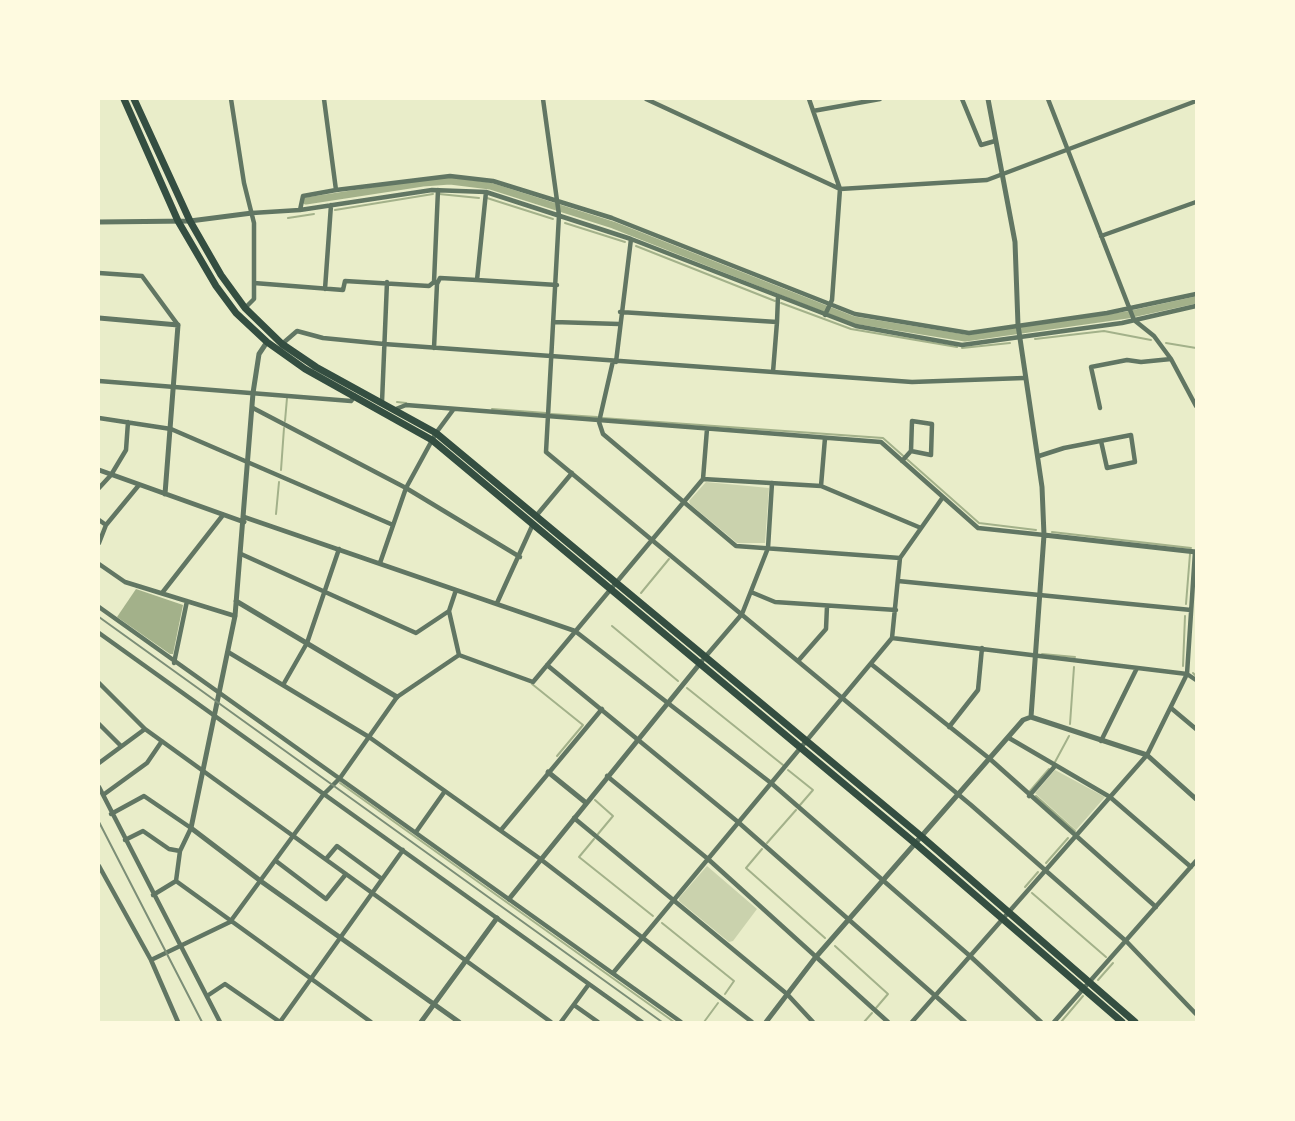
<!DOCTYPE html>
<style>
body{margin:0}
#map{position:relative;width:1295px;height:1121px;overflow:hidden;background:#e9edc9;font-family:"Golos Text",sans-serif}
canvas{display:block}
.frame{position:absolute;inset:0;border:100px solid #fefae0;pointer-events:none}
</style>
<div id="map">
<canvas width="1295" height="1121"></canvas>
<div class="frame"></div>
</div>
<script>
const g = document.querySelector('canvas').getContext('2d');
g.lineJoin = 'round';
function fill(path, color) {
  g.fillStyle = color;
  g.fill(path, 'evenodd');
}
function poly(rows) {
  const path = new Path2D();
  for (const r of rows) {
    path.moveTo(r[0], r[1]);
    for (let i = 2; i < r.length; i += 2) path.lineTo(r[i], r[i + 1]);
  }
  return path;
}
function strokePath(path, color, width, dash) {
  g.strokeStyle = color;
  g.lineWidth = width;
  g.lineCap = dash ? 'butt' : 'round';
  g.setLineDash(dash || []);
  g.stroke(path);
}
const green = poly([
 [706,482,769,488,765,543,737,543,690,504,689,501],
 [1055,770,1105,797,1076,830,1035,793],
 [707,866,757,909,733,941,729,942,679,901,679,898]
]);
const water = poly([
 [136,589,183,605,173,654,170,654,117,617]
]);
const stream = poly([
 [439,194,479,198],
 [487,198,553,219],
 [335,210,433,194],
 [288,218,314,214],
 [565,223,625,242],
 [636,246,775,301],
 [781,303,851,329,957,347],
 [1035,339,1104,331,1151,340],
 [1166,343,1196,348],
 [962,348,1010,343],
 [397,402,406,403],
 [492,409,546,413],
 [551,414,597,417],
 [602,418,883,438,979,523,1036,530],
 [285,421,287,398],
 [281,470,284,428],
 [276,514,279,482],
 [1052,532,1191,548],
 [641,593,669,559],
 [1186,604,1190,554],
 [612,626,678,681],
 [1042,654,1075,657],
 [1183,666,1185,616],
 [1193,673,1196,676],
 [532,684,583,725,557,756],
 [687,688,783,765],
 [1070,724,1074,667],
 [1055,762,1069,736],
 [788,770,813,790,800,805],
 [340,783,674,1022],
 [1030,791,1049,769],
 [1036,796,1075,831],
 [595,800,613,816,598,834],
 [594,839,579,857,653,916],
 [767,843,796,810],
 [762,849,746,868,825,938],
 [1046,863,1068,838],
 [1025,887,1038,872],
 [1032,893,1106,957],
 [662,923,734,981,725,994],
 [835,946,888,994,876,1008],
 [1098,980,1113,963],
 [704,1022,718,1003],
 [864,1022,872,1013],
 [1061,1022,1083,996]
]);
const canal = poly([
 [306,201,423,183,450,181,490,186,613,225,854,320,965,338,1127,315,1196,300]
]);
const minor = poly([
 [231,99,244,183,254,223,254,299,245,308],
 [324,99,336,190,450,176,493,181,612,218,855,314,969,333,1107,313,1196,294],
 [543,99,559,215,546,452,971,805,1127,942,1196,1014],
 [646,99,840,189,987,180,1196,101],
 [809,99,840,189,832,300,825,315],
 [962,99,981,145,995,141],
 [1048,99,1134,320,1154,336,1171,359,1196,406],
 [813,111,880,99],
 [486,192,477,280,557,285],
 [300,210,303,196,336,190],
 [252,213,300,210,432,190,486,192,631,239,856,326,962,345,1122,323,1196,306],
 [1101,236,1196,202],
 [99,273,142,276,178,325],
 [434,282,438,190],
 [254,283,343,290,345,281,429,286,434,282,437,284],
 [325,289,331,205],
 [620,312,777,322,773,372],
 [554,322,619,324],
 [777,322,778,296],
 [282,344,297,331,323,338,384,344,912,382,1024,378],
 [434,348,437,284,440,278,477,280],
 [613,361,599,422,603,434,736,546,900,558],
 [616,362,631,239],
 [99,381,351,401,355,396],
 [382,402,387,282],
 [253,408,406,488,520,557],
 [1100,408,1091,367,1127,360,1141,362,1171,359],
 [396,409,406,405,881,442,978,528,1044,535],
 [99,418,171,429,393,525],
 [1039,456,1064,448,1131,435,1135,462,1107,468,1101,441],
 [902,461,911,451,931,455,932,424,912,421,911,451],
 [703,479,821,486,921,528],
 [821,486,825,438],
 [99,488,111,475,126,450,128,422],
 [536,516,572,473],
 [244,517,575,631,771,783,970,956,1041,1022],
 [99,520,106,525],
 [99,543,106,525,139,485],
 [241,554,416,633,449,611],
 [380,563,406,488,436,433,453,410],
 [99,564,125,582,235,616],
 [898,581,1191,610],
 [456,590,449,611,459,655],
 [751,592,775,602,896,610],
 [162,593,223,515],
 [497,603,533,524],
 [99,607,681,1022],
 [99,633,642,1022],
 [892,638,1187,674,1196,680],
 [228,652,369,737,539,858,752,1022],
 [459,655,533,682,703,479,707,429],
 [706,656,742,614,768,548,772,483],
 [798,661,826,629,827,606],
 [174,663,187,601],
 [871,664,990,759,1156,907],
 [547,665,738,822,965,1022],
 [99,683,145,729,551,1022],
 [283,685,307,643,339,549],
 [1171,708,1196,729],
 [99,724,121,746],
 [949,727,978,690,982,648],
 [1009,738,1110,797,1191,867],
 [1101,741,1137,668],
 [99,763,145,729],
 [607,776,708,859,888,1022],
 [99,787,220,1022],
 [103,795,147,763,162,741],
 [1029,796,1055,766],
 [111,814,144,796,191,828,180,851,176,881],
 [574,818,787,994,813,1022],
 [501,830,602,709],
 [416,832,445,791],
 [125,840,143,831,169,849,180,851],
 [326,859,337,846,382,879],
 [276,861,326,899,346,874],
 [99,866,151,960,178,1022],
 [176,881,371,1022],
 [153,895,176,881],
 [151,960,230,922,323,795,340,778,397,697,459,655],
 [613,973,892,638,900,558,943,497],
 [207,996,225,984,280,1022],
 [574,1005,598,1022],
 [280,1022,403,850],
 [561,1022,589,984],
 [912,1022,1147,755,1187,674,1195,552],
 [1054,1022,1196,861]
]);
const tertiary = poly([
 [988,99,1015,242,1018,325,1042,487,1044,535,1031,717],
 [99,222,190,221,252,213],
 [99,318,178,325,165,494],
 [267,342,259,354,253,393,235,616,191,828,262,882,459,1022],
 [99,470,244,522],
 [1044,535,1196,552],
 [236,601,397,697],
 [548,772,585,802],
 [509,899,702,661],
 [421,1022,497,918],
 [766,1022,815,958,1023,720,1031,717,1147,755,1196,799]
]);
const primary = poly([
 [124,99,178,221,216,286,236,313,267,342,305,369,432,440,916,844,1122,1022],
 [134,99,190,221,221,275,245,308,282,344,316,367,436,433,922,837,1135,1022]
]);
const rail = poly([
 [99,617,662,1022],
 [99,822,202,1022]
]);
fill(green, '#cad2ad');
fill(water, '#a3b18a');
strokePath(stream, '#a3b18a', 2);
strokePath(canal, '#a3b18a', 7);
strokePath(minor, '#617663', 4.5);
strokePath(tertiary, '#617663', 5);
strokePath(primary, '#344e41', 7);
strokePath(rail, '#7c8e77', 2);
</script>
